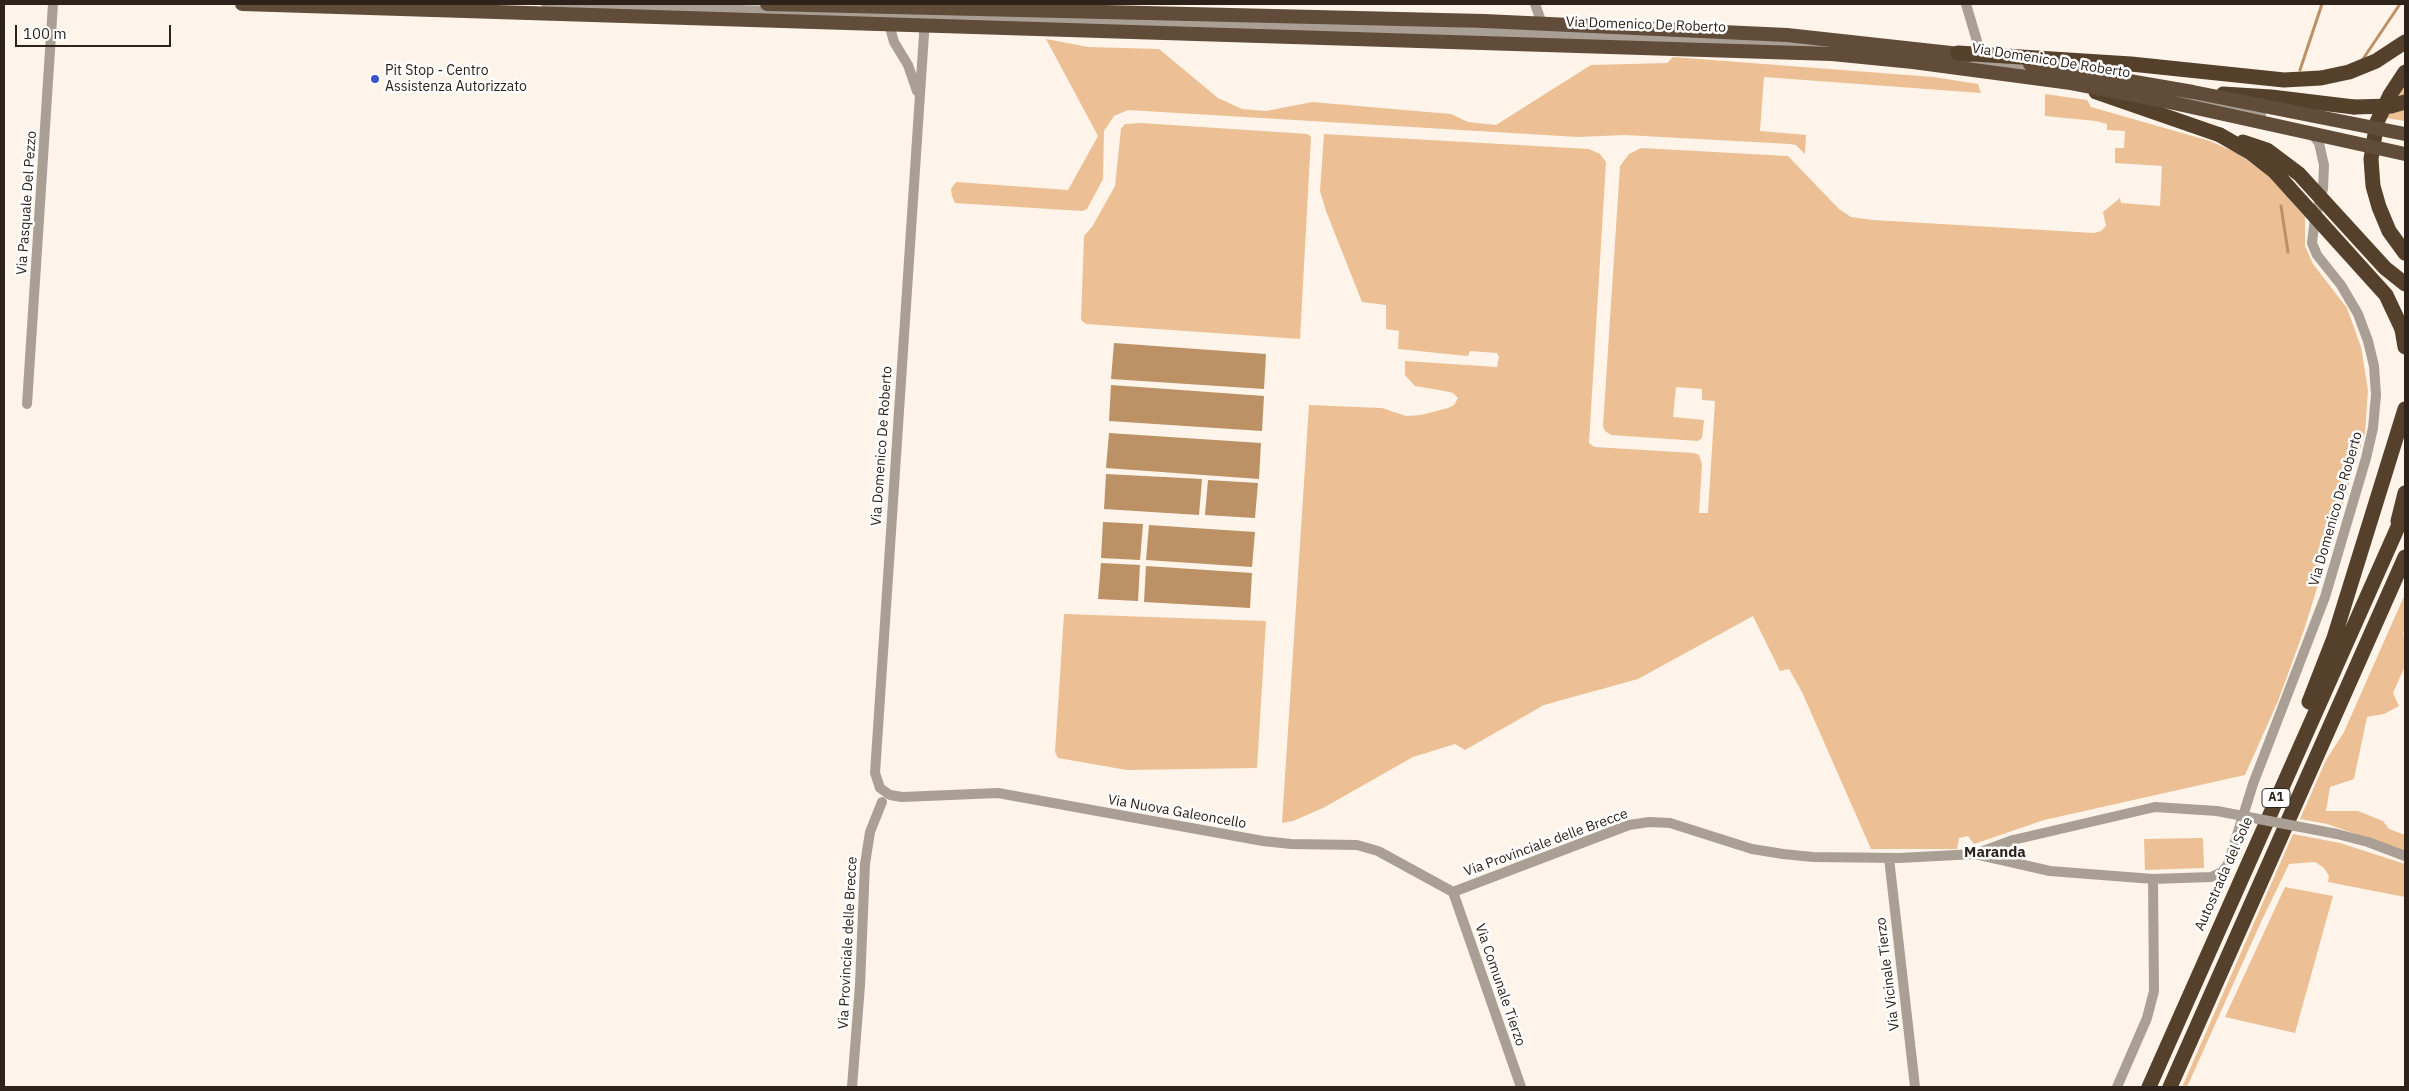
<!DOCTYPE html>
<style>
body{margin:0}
#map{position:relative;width:2409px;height:1091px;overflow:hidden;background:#fef4ea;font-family:"IBM Plex Sans",sans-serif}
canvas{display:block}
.frame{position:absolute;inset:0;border:5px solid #2d231a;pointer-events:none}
.scale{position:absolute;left:15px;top:25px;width:156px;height:22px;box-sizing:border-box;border:2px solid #2d231a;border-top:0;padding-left:6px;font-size:15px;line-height:18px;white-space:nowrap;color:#2d231a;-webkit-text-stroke:4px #fff;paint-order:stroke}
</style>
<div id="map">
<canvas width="2409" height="1091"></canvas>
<div class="frame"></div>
<div class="scale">100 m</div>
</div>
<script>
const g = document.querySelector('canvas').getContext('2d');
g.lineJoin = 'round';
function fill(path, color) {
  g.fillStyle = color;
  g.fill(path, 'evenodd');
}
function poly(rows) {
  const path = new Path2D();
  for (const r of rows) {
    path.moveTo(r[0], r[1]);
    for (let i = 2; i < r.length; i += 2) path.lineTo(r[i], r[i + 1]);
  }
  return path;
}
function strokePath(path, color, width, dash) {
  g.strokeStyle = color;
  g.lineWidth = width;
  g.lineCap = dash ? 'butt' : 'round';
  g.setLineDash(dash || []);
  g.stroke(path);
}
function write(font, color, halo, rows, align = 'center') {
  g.font = font + ' "IBM Plex Sans",sans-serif';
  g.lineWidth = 5;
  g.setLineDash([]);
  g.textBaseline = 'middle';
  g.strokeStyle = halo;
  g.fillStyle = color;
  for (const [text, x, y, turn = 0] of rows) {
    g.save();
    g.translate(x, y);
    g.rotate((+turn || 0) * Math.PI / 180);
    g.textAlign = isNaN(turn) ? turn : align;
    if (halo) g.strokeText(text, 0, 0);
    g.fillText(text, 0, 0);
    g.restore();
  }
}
const green = poly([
 [1046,39,1088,47,1159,49,1218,98,1242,109,1266,111,1312,102,1451,114,1468,122,1496,125,1591,65,1667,63,1673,57,1933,77,1978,84,1981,93,1764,77,1760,131,1806,135,1805,154,1796,145,1790,144,1625,135,1578,137,1128,110,1114,116,1104,131,1103,179,1087,209,1082,211,955,203,952,196,951,189,956,182,1068,190,1098,136],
 [2405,83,2405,121,2386,118],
 [2045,94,2087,100,2091,107,2210,141,2237,153,2269,176,2305,217,2305,246,2313,264,2347,308,2361,347,2368,390,2365,433,2304,630,2278,701,2245,775,2044,820,1974,844,1968,836,1959,838,1957,849,1871,849,1802,692,1789,669,1780,671,1753,616,1638,679,1544,705,1465,750,1455,744,1413,757,1323,808,1293,821,1282,823,1309,405,1382,408,1406,416,1421,415,1448,408,1454,405,1458,398,1453,393,1445,391,1415,386,1405,375,1405,361,1497,367,1499,357,1497,353,1470,351,1468,356,1398,349,1399,331,1386,329,1386,305,1362,302,1326,211,1320,191,1324,134,1589,149,1600,154,1606,162,1589,443,1595,447,1694,453,1699,455,1702,464,1699,513,1708,513,1715,401,1702,400,1702,389,1676,387,1673,417,1704,420,1702,438,1698,441,1611,435,1605,431,1603,426,1620,166,1629,154,1641,148,1788,156,1839,209,1851,217,1873,220,2094,233,2101,231,2106,226,2103,212,2120,198,2121,203,2160,206,2162,166,2115,163,2115,148,2124,148,2125,131,2107,130,2107,124,2096,121,2045,116],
 [1141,123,1308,134,1311,137,1300,339,1086,324,1081,320,1084,236,1092,227,1115,186,1121,129,1125,124],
 [2405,594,2405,631,2403,633,2405,641,2405,666,2393,693,2399,706,2384,714,2367,717,2354,779,2330,787,2326,811,2358,811,2383,821,2389,829,2405,835,2405,851,2327,824,2300,819,2326,760,2344,732],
 [1064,614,1266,621,1257,768,1127,770,1058,758,1055,752],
 [2293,834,2340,843,2405,864,2405,897,2328,882,2329,876,2324,868,2315,862,2289,864,2261,922,2187,1087,2182,1087],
 [2203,838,2204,868,2145,870,2144,839],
 [2285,887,2333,896,2295,1033,2225,1017]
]);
const water = poly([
 [1114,343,1266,354,1264,389,1111,379],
 [1111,385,1264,396,1262,431,1109,421],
 [1109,433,1261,443,1259,479,1106,468],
 [1106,474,1202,479,1199,515,1104,509],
 [1208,480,1258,483,1255,518,1205,515],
 [1103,522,1143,524,1140,560,1101,558],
 [1149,525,1255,532,1252,567,1146,560],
 [1101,563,1140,565,1138,601,1098,599],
 [1146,566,1252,573,1250,608,1144,602]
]);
const stream = poly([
 [2363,59,2400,4],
 [2300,70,2322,4],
 [2281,206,2288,252]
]);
const minor = poly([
 [546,4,1718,40,1827,48],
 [1535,4,1544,29],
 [1966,4,1982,58],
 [925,19,875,773,880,788,890,795,902,797,998,793,1263,841,1291,844,1357,845,1378,851,1453,892],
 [888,20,894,42,908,65,917,91],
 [1956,60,2038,71],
 [2171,94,2261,115],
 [27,404,53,4],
 [2337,834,2368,842,2405,856],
 [1975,854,2050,871,2153,879,2211,877,2222,872,2228,864,2253,784,2325,597,2366,458,2373,428,2376,395,2374,366,2368,341,2358,314,2341,285,2317,255,2312,243,2315,218,2323,189,2324,165,2319,143,2310,131],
 [1889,858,1915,1087],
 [1453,892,1629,825,1649,822,1670,823,1752,849,1783,854,1813,857,1899,858,1975,854,2013,840,2155,807,2217,811],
 [1453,892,1521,1087],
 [852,1087,860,985,865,864,870,832,882,802],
 [2117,1087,2147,1018,2154,991,2153,879]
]);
const motorway = poly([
 [2405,72,2390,95,2377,122,2371,159,2373,186,2379,207,2389,231,2405,253],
 [2096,92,2220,135],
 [2223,94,2271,97,2354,107],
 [2402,329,2405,347],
 [2398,521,2405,493],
 [2309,702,2334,638,2405,409],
 [2149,1087,2405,511],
 [2170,1087,2405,557]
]);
const minorBridge = poly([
 [2217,811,2337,834]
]);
const trunkBridge = poly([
 [242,4,1832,54,1913,62,2071,83,2160,100,2405,154],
 [767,4,1484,21,1787,35,1969,55],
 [2030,64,2193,92,2405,134]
]);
const motorwayBridge = poly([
 [1958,53,2131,64,2284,80,2321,78,2349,72,2376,61,2405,42],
 [2354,107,2391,106,2405,102],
 [2220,135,2251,153,2274,171,2386,295,2402,329],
 [2243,142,2267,150,2299,174,2385,268,2405,284]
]);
const markers = [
 [375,79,5,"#3d53c6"]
];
const shields = [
 [2276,798,28]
];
const shieldNames = [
 ["A1",2276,798]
];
const streetNames = [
 ["Via Domenico De Roberto",1646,25,2],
 ["Via Domenico De Roberto",2051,61,9],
 ["Via Pasquale Del Pezzo",27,203,-86],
 ["Via Domenico De Roberto",882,446,-86],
 ["Via Domenico De Roberto",2336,509,-74],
 ["Via Nuova Galeoncello",1177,812,10],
 ["Via Provinciale delle Brecce",1546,843,-20],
 ["Autostrada del Sole",2224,874,-66],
 ["Via Provinciale delle Brecce",848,943,-87],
 ["Via Vicinale Tierzo",1888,974,-97],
 ["Via Comunale Tierzo",1500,985,71]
];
const poiNames = [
 ["Pit Stop - Centro",385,71],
 ["Assistenza Autorizzato",385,87]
];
const neighbourhoodNames = [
 ["Maranda",1995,853]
];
fill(green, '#ecc094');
fill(water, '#bd9166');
strokePath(stream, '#bd9166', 3);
strokePath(minor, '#aa9f95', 10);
strokePath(motorway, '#55402b', 15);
strokePath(minorBridge, '#aa9f95', 10);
strokePath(trunkBridge, '#604c39', 14);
strokePath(motorwayBridge, '#55402b', 15);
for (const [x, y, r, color] of markers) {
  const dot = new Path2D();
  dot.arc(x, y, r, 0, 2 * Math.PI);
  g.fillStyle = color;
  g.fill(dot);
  strokePath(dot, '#fff', 2);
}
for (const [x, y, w] of shields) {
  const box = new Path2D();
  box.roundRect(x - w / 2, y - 9.5, w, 19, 4);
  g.fillStyle = '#fff';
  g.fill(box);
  strokePath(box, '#2d231a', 1);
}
write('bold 12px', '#2d231a', null, shieldNames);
write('14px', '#2d231a', '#fff', streetNames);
write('14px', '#2d231a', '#fff', poiNames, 'left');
write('bold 15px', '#2d231a', '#fff', neighbourhoodNames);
</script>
